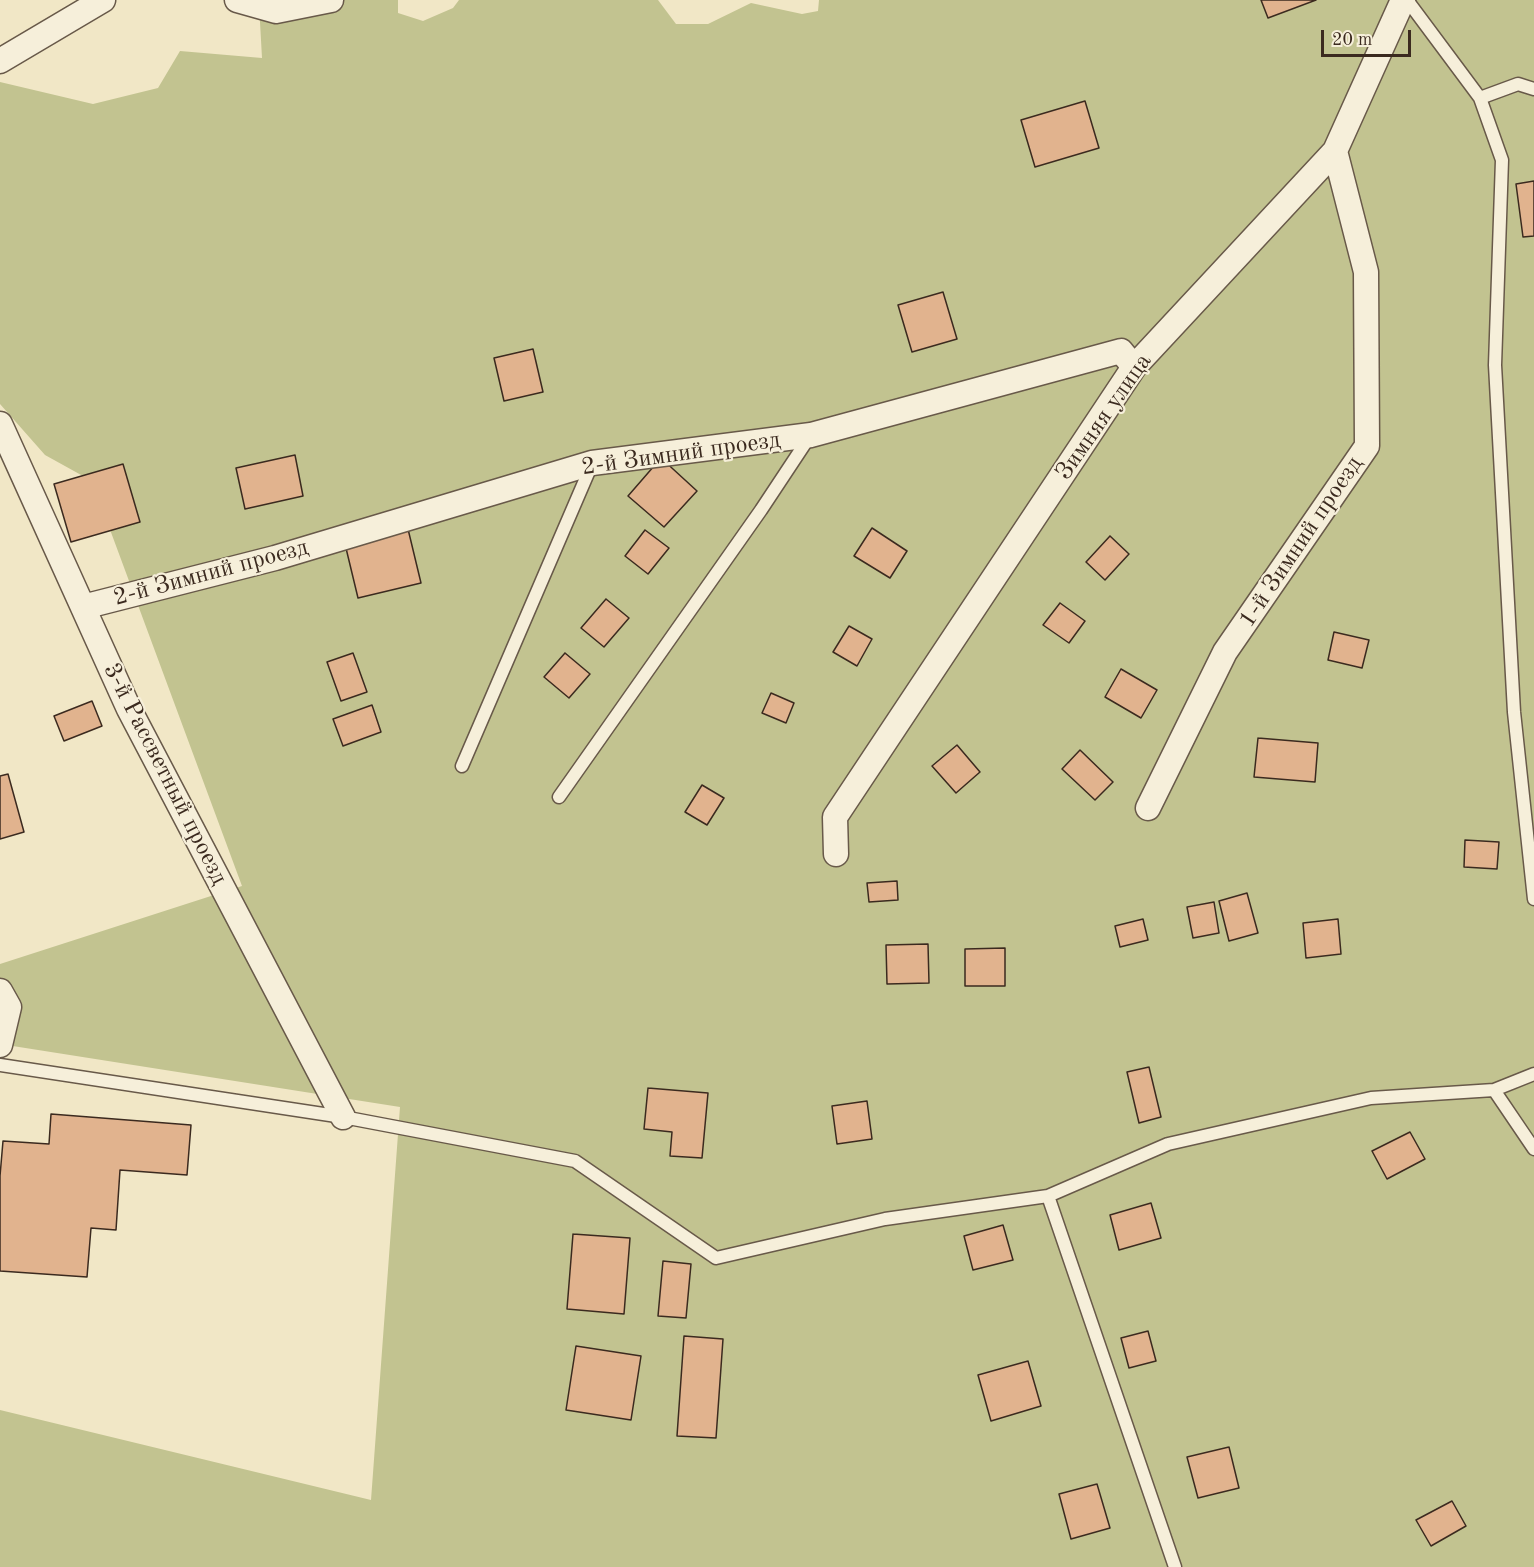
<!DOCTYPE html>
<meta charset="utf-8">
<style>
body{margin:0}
#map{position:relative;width:1534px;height:1567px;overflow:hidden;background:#f1e7c6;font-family:"Old Standard TT",serif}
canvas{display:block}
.scale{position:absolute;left:1321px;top:30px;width:90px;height:27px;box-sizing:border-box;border:3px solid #3b2a1f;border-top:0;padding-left:8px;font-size:18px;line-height:21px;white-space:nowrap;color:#3b2a1f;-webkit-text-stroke:4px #f6efda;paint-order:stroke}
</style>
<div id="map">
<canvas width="1534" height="1567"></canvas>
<div class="scale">20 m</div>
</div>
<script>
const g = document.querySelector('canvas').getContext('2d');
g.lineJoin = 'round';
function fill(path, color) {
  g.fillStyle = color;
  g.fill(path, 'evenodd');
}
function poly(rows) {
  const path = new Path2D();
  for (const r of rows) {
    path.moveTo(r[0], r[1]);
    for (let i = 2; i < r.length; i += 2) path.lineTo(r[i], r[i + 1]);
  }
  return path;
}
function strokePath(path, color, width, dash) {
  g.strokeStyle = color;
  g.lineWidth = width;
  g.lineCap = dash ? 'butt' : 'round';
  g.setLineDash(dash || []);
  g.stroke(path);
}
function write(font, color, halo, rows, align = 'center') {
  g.font = font + ' "Old Standard TT",serif';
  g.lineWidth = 4.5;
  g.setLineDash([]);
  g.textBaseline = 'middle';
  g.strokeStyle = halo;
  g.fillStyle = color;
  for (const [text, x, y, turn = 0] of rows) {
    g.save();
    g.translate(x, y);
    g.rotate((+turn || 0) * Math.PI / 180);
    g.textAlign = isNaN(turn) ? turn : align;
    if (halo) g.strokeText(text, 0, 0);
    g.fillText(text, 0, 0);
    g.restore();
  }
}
const green = poly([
 [261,0,398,0,398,13,423,21,453,8,459,0,658,0,676,24,708,24,751,3,802,14,818,11,819,0,1534,0,1534,1567,0,1567,0,1410,371,1500,400,1107,0,1044,0,964,242,886,92,481,45,455,0,404,0,82,93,104,158,88,180,51,262,58,259,4]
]);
const building = poly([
 [1261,0,1316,0,1268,18,1261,0],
 [1085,101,1099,148,1035,167,1021,120,1085,101],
 [1534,181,1534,236,1523,237,1516,184,1534,181],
 [943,292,957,339,912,352,898,305,943,292],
 [533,349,543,392,504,401,494,358,533,349],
 [295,455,303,496,245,509,236,468,295,455],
 [661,458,697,491,664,527,628,496,661,458],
 [123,464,140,522,71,542,54,484,123,464],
 [872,528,907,551,890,578,854,556,872,528],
 [408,529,421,583,358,598,345,544,408,529],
 [645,530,669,548,648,574,625,556,645,530],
 [1110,536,1129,554,1105,580,1086,562,1110,536],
 [606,599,629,618,604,647,581,628,606,599],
 [1060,603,1085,621,1069,643,1043,625,1060,603],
 [849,626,872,639,857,666,833,652,849,626],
 [1334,632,1369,640,1362,668,1328,660,1334,632],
 [353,653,367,692,341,701,327,662,353,653],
 [565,653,590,674,569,698,544,677,565,653],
 [1121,669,1157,690,1141,718,1105,697,1121,669],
 [771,693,794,703,786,723,762,713,771,693],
 [92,701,102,726,64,741,54,716,92,701],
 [372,705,381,732,343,746,333,719,372,705],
 [1258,738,1318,743,1315,782,1254,777,1258,738],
 [957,745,980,772,956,793,932,766,957,745],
 [1080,750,1113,782,1095,800,1062,769,1080,750],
 [8,774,24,832,0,839,0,776,8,774],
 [702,785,724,798,707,825,685,812,702,785],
 [1465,840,1499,842,1497,869,1464,867,1465,840],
 [897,881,898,900,869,902,867,883,897,881],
 [1247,893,1258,933,1229,941,1219,901,1247,893],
 [1214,902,1219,933,1193,938,1187,907,1214,902],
 [1143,919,1148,940,1120,947,1115,926,1143,919],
 [1338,919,1341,954,1306,958,1303,923,1338,919],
 [928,944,929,983,887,984,886,945,928,944],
 [1005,948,1005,986,965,986,965,949,1005,948],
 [1149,1067,1161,1117,1139,1123,1127,1072,1149,1067],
 [648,1088,708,1093,702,1158,670,1156,672,1132,644,1129,648,1088],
 [867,1101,872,1139,837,1144,832,1106,867,1101],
 [51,1114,191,1125,187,1175,120,1170,116,1230,91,1228,87,1277,0,1271,0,1176,3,1141,49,1144,51,1114],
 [1410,1132,1425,1159,1387,1179,1372,1151,1410,1132],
 [1151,1203,1161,1238,1119,1250,1110,1215,1151,1203],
 [1003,1225,1013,1260,973,1270,964,1236,1003,1225],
 [573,1234,630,1238,624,1314,567,1309,573,1234],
 [663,1261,691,1264,686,1318,658,1316,663,1261],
 [1148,1331,1156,1361,1129,1368,1121,1338,1148,1331],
 [684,1336,723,1339,716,1438,677,1436,684,1336],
 [576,1346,641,1356,631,1420,566,1410,576,1346],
 [1028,1361,1041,1406,991,1421,978,1375,1028,1361],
 [1229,1447,1239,1488,1198,1498,1187,1457,1229,1447],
 [1097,1484,1110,1528,1071,1539,1059,1494,1097,1484],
 [1452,1501,1466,1526,1431,1546,1416,1520,1452,1501]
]);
const service = poly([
 [1407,0,1480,98,1502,160,1495,365,1514,712,1534,899],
 [1480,98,1518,84,1534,89],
 [462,766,592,464],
 [559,797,761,510,810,436],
 [0,1065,343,1117,575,1161,716,1258,885,1219,1048,1196,1168,1144,1371,1098,1494,1090,1534,1074],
 [1494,1090,1534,1149],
 [1048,1196,1175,1567]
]);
const minor = poly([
 [237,0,276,11,331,0],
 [0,61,103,0],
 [0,424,129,709,343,1117],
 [83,607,275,558,592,463,811,435,1121,351,1134,367],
 [1148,808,1225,652,1367,446,1366,272,1335,151],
 [836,854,835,817,1134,367,1335,151,1403,0],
 [0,991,9,1007,0,1045]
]);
const streetNames = [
 ["Зимняя улица",1104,417,-55],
 ["2-й Зимний проезд",681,454,-8],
 ["1-й Зимний проезд",1301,542,-56],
 ["2-й Зимний проезд",211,573,-15],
 ["3-й Рассветный проезд",165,774,63]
];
fill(green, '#c2c390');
fill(building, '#e1b38e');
strokePath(building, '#3b2a1f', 1.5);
strokePath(service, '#685949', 15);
strokePath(minor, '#685949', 27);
strokePath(service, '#f6efda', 12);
strokePath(minor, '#f6efda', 24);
write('24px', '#3b2a1f', '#f6efda', streetNames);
</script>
